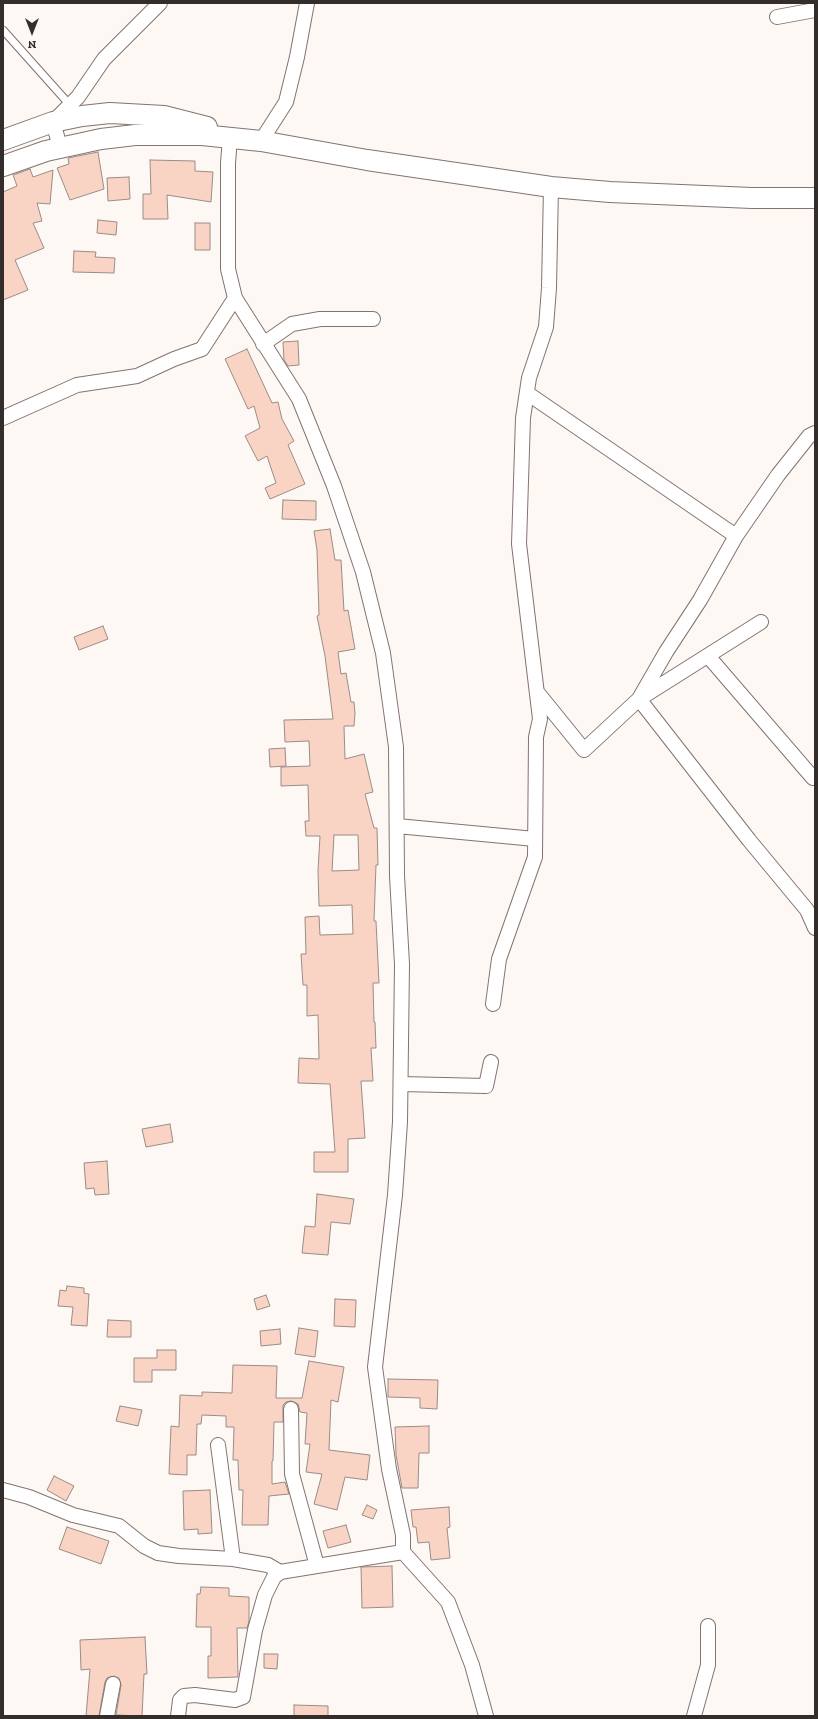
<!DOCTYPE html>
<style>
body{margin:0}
#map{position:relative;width:818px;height:1719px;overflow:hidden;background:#fef8f5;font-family:"Zilla Slab",serif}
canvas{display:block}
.frame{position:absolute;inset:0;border:4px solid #332d2b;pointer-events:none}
.north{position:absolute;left:12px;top:12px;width:40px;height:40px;-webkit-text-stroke:3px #fef8f5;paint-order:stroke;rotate:180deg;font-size:11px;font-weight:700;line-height:16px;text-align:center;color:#332d2b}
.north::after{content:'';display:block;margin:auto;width:14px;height:18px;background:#332d2b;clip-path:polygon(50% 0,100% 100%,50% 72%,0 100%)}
</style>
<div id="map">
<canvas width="818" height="1719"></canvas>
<div class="frame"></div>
<div class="north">N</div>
</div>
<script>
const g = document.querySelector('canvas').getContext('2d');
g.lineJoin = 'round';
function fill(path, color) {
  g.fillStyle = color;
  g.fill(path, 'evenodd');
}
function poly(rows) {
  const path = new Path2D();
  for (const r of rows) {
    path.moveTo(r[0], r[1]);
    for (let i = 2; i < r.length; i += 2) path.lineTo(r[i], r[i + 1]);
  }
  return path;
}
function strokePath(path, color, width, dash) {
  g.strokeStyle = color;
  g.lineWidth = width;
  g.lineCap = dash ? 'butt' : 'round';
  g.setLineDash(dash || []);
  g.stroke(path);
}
const building = poly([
 [98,152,104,189,70,200,57,168,69,164,68,158,98,152],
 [150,160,195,161,195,171,213,172,211,202,167,195,168,219,143,219,143,194,151,194,150,160],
 [30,169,33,177,53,170,50,204,37,203,42,221,33,223,44,248,15,260,28,290,3,300,3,192,17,186,13,175,30,169],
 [129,177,130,199,108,201,107,178,129,177],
 [98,220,117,222,116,235,97,233,98,220],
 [195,223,210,223,210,250,195,250,195,223],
 [74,251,96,252,95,257,115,258,114,273,73,272,74,251],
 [298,341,299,365,288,366,284,360,283,342,298,341],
 [247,349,272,403,278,402,282,419,294,441,288,445,305,484,270,499,265,488,276,483,267,456,258,461,245,436,260,428,254,406,248,409,225,359,247,349],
 [283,500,316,501,316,520,282,519,283,500],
 [330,529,335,560,341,560,344,611,348,610,355,649,338,652,341,674,346,673,351,702,354,702,355,713,354,726,344,726,345,759,364,754,373,792,365,794,374,828,377,828,378,865,376,865,374,921,376,921,379,983,373,983,374,1022,375,1022,376,1048,371,1048,373,1081,361,1081,365,1138,348,1139,348,1172,314,1172,314,1152,335,1152,330,1084,298,1083,299,1058,319,1059,318,1015,307,1016,307,985,303,985,301,954,306,954,305,917,319,916,320,935,353,934,352,905,319,906,318,871,320,836,306,836,305,821,309,821,308,785,281,786,281,767,310,766,309,741,285,742,284,720,333,719,325,656,317,616,319,615,317,550,314,531,330,529],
 [334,835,358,835,359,870,332,871,334,835],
 [103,626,108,639,79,650,74,637,103,626],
 [285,748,286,766,270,767,269,749,285,748],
 [170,1124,173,1142,146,1147,142,1129,170,1124],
 [107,1161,109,1194,95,1195,94,1188,86,1189,84,1163,107,1161],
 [317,1194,354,1199,350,1224,331,1222,328,1255,302,1253,305,1226,315,1227,317,1194],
 [67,1286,84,1288,84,1293,89,1294,87,1326,71,1325,73,1307,58,1306,60,1290,66,1291,67,1286],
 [266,1295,270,1306,257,1310,254,1299,266,1295],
 [335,1299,356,1300,355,1327,334,1326,335,1299],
 [108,1320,131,1321,131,1337,107,1337,108,1320],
 [299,1328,318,1331,315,1357,295,1354,299,1328],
 [280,1329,281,1344,261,1346,260,1331,280,1329],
 [157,1350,176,1350,176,1370,152,1370,152,1382,134,1382,134,1358,157,1358,157,1350],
 [309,1361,344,1367,338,1402,331,1400,329,1450,370,1455,367,1480,345,1477,337,1510,314,1504,322,1474,306,1472,310,1444,305,1444,307,1413,300,1412,298,1404,291,1401,286,1402,283,1405,283,1422,274,1422,273,1461,272,1461,272,1484,285,1482,289,1494,269,1496,268,1525,242,1525,243,1490,239,1490,238,1460,233,1460,234,1427,226,1427,226,1416,202,1415,201,1424,197,1424,196,1455,187,1455,187,1475,169,1474,171,1426,179,1427,180,1395,202,1396,202,1392,232,1393,233,1365,277,1366,276,1398,302,1398,309,1361],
 [388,1379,438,1380,437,1409,420,1408,420,1398,388,1397,388,1379],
 [120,1406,142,1410,138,1426,116,1421,120,1406],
 [429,1426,429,1453,419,1453,418,1488,402,1488,396,1455,395,1427,429,1426],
 [54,1476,74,1486,66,1501,47,1490,54,1476],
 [210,1490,212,1533,198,1534,198,1529,184,1530,183,1491,210,1490],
 [367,1505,377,1510,373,1519,362,1515,367,1505],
 [449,1507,450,1527,447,1528,450,1558,431,1560,429,1542,418,1543,416,1527,413,1527,411,1510,449,1507],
 [346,1525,351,1542,328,1548,323,1531,346,1525],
 [67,1527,109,1541,101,1564,59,1549,67,1527],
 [392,1566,393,1607,362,1608,361,1567,392,1566],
 [201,1587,229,1588,229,1596,249,1597,249,1621,247,1628,237,1628,238,1677,208,1678,208,1656,211,1656,211,1627,196,1627,197,1594,200,1594,201,1587],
 [145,1637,147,1674,144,1674,142,1716,116,1715,121,1685,119,1678,114,1676,107,1678,105,1682,99,1716,86,1716,90,1669,81,1670,80,1640,145,1637],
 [264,1654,278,1654,277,1669,264,1668,264,1654],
 [294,1705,328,1706,328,1716,294,1716,294,1705]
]);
const lane = poly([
 [3,30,70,105]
]);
const street = poly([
 [777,17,815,10],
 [230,138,228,163,228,269,235,298,299,399,334,486,363,572,383,653,396,747,397,876,402,964,400,1122,395,1195,375,1367,389,1469,403,1535,403,1552,448,1602,472,1665,486,1716],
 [261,141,286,102,297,57,307,3],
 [60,147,53,122,78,97,104,59,160,3],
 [263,344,292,324,320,319,373,319],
 [527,393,736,536],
 [3,418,77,385,137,376,174,359,202,349,235,298],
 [761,622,639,699,749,840,807,910,815,928],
 [708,656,813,778],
 [537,692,584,750,639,699,666,652,700,600,736,536,778,475,809,436,815,433],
 [397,826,535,839],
 [493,1004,499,959,535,857,536,737,540,719,519,544,523,418,529,378,546,327,549,288,551,187],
 [401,1084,486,1086,491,1062],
 [291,1409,292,1474,317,1566],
 [218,1445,233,1559],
 [3,1490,29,1497,73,1515,119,1526,144,1546,158,1553,179,1556,233,1559,268,1565,280,1572],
 [107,1716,113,1684],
 [178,1716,180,1700,184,1696,195,1695,235,1700,243,1697,255,1630,265,1595,274,1577,280,1572,403,1552],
 [694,1716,708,1665,708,1626]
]);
const secondary = poly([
 [3,140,53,122,82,116,110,113,164,116,207,127],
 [3,166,46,151,101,139,135,135,202,135,261,141,367,160,551,187,610,192,752,198,815,198]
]);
fill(building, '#f9d3c3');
strokePath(building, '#9a8c86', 1);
strokePath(lane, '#82746f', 9);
strokePath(street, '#82746f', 16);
strokePath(secondary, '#82746f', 22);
strokePath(lane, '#fff', 7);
strokePath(street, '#fff', 14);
strokePath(secondary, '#fff', 20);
</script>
